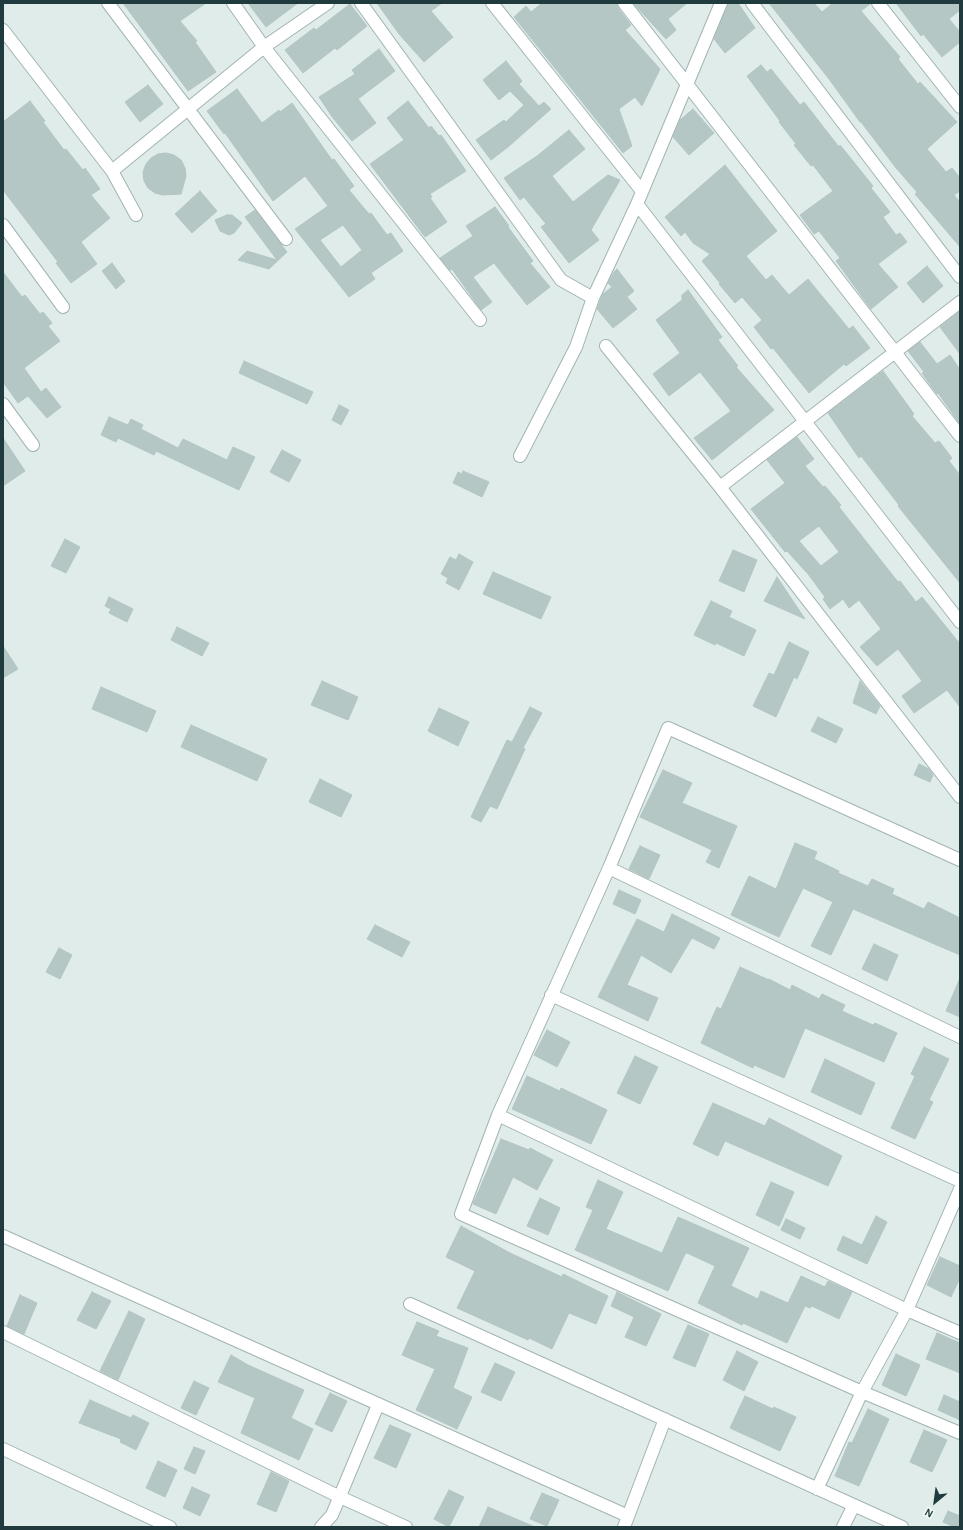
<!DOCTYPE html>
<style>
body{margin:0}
#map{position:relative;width:963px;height:1530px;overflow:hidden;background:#e0ecea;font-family:"Alegreya Sans",sans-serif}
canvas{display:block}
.frame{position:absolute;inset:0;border:4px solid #1f3b3d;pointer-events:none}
.north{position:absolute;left:915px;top:1482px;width:40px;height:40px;-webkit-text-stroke:3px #f0f8f7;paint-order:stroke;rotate:209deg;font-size:11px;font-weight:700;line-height:16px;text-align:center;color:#1f3b3d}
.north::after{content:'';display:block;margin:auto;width:14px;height:18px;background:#1f3b3d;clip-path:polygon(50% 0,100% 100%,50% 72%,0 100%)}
</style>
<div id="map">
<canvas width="963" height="1530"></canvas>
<div class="frame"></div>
<div class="north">N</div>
</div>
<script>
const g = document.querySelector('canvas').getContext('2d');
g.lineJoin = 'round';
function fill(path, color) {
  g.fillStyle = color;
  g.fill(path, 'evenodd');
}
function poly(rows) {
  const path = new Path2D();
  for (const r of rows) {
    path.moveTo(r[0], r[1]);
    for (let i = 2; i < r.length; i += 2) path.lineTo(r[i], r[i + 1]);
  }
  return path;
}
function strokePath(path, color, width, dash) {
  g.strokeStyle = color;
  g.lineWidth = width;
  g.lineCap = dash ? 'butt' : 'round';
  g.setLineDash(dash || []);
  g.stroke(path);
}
const building = poly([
 [123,3,206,3,180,21,197,41,195,42,216,72,188,91,123,3],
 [248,3,298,3,266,27,248,3],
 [377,3,442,3,431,11,453,37,424,62,399,34,377,3],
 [542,3,617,3,618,8,631,25,625,30,660,69,642,106,635,97,619,109,632,146,623,153,514,17,526,6,531,12,542,3],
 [633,3,687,3,668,19,676,30,666,39,633,3],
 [728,3,738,3,755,28,725,53,714,39,728,3],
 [769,3,814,3,822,12,833,3,871,3,861,11,900,57,898,59,918,84,920,82,957,122,927,149,946,172,952,168,960,178,960,191,954,195,960,202,960,247,915,194,917,192,896,168,861,122,860,122,829,79,769,3],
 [896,3,960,3,960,10,949,19,960,32,960,42,942,57,923,34,921,36,896,3],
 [350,4,367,26,337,50,335,48,303,73,285,50,314,28,316,30,350,4],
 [379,49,395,71,358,99,376,123,352,141,333,118,319,97,355,74,352,70,379,49],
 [506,61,522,81,519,84,539,106,544,102,551,109,508,147,491,160,476,140,504,120,506,122,524,105,510,91,499,100,483,80,506,61],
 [761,65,767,72,771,69,800,105,804,102,839,147,840,145,857,166,873,186,871,188,890,212,883,217,896,235,900,233,907,242,878,264,898,287,871,309,836,261,840,258,819,231,814,234,800,215,833,191,813,165,811,166,794,145,796,144,779,122,780,121,747,76,761,65],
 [148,85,163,104,140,122,125,102,148,85],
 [237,89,262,123,279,110,280,112,292,103,332,160,334,159,354,186,349,190,369,214,371,213,387,235,391,233,403,251,371,273,375,279,349,297,295,229,328,206,305,176,273,201,225,133,224,134,207,111,237,89],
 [343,225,362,250,341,267,320,240,343,225],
 [30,101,45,121,43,122,64,150,66,149,83,170,85,168,100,189,91,195,110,218,81,242,97,264,71,283,56,263,58,262,3,190,3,122,30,101],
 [408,101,429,128,431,126,439,136,441,135,466,171,430,194,432,197,430,198,447,222,425,237,370,164,404,140,387,118,408,101],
 [693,109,714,133,689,155,673,137,680,120,693,109],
 [569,130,585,149,552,176,573,202,608,175,620,180,591,230,599,240,569,263,541,227,546,224,524,197,520,200,504,178,537,156,569,130],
 [166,153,174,155,181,160,185,168,186,176,181,194,163,195,155,193,148,188,144,181,143,172,146,164,151,158,158,154,166,153],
 [725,165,777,231,746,256,766,280,772,275,789,295,808,279,849,329,853,326,870,348,846,366,844,364,809,393,773,348,771,349,754,327,762,320,742,297,735,303,719,284,720,283,702,261,710,254,693,243,685,232,681,236,665,217,725,165],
 [200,191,217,211,192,233,175,214,200,191],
 [495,207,509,226,508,227,533,261,530,263,550,287,527,305,494,263,473,277,492,302,481,310,452,269,450,270,440,258,473,236,466,226,495,207],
 [255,210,287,252,269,269,238,260,247,251,277,260,245,217,255,210],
 [227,215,232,215,242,223,234,233,229,235,220,231,215,220,227,215],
 [112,263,125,281,116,289,102,271,112,263],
 [927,266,943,286,923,303,907,283,927,266],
 [617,269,634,291,627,297,637,309,613,328,597,309,603,294,612,287,608,283,614,272,617,269],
 [3,272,22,297,25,295,40,314,43,312,52,323,48,326,60,341,24,368,41,392,46,388,61,407,47,418,28,396,18,403,3,382,3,272],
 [688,290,722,337,718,340,738,366,736,367,774,410,712,460,694,438,731,411,700,372,669,396,653,374,680,353,656,320,682,300,682,295,688,290],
 [960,311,960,354,940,327,960,311],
 [920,342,937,364,950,355,960,370,960,424,938,393,937,394,931,386,922,373,924,372,908,351,920,342],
 [244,361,313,392,307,404,239,373,244,361],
 [883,371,914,414,912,416,935,443,939,441,952,458,949,461,960,475,960,583,898,506,899,505,861,456,859,458,828,413,883,371],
 [339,405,349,410,341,425,332,420,339,405],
 [109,417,128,425,131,419,143,425,141,429,178,448,183,439,227,460,233,447,255,457,239,490,156,451,154,455,118,438,116,442,101,435,109,417],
 [797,437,814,459,805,466,823,487,825,486,841,505,839,507,898,582,900,581,916,602,922,597,960,644,960,707,947,690,914,713,902,696,922,681,898,649,877,666,860,647,881,629,859,600,849,608,843,599,830,609,823,599,825,597,808,574,787,551,785,552,751,509,785,483,767,460,797,437],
 [819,526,839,552,821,566,799,541,819,526],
 [3,438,25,471,3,486,3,438],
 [282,450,301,460,289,482,270,472,282,450],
 [463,471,489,482,482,497,453,483,458,472,462,474,463,471],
 [65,539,80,547,66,573,51,566,65,539],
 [733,550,757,560,744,592,719,581,733,550],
 [459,554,473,562,459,590,446,583,448,578,441,574,450,557,456,560,459,554],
 [493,572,551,597,541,619,483,594,493,572],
 [777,577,805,619,764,601,777,577],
 [109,597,133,609,127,622,109,613,111,609,105,606,109,597],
 [711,601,732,611,729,617,756,630,744,656,716,643,715,645,694,635,711,601],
 [177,627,209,643,202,656,171,640,177,627],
 [789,642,809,652,797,679,794,677,776,717,753,706,769,673,774,675,789,642],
 [3,646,18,669,3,678,3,646],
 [322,681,358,697,348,720,311,705,322,681],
 [860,681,880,706,876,714,853,703,860,681],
 [101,687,156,711,147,732,92,709,101,687],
 [530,707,542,713,523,748,525,749,497,809,490,806,481,822,471,817,507,740,512,742,530,707],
 [439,708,469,722,458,746,428,731,439,708],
 [818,717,843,729,836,743,811,731,818,717],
 [191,725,267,759,257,781,181,747,191,725],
 [919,764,929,769,933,775,930,782,914,775,919,764],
 [663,770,692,783,682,803,737,826,719,868,706,862,712,850,640,817,663,770],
 [320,779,352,795,341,817,309,802,320,779],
 [795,843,817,852,814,859,839,871,838,873,868,886,872,879,894,889,892,894,924,909,928,902,960,918,960,955,853,909,831,955,811,946,833,902,803,888,779,937,731,915,749,876,776,889,795,843],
 [640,846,660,855,649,879,629,869,640,846],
 [619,890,641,900,635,914,613,904,619,890],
 [672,914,720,938,714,949,692,938,671,973,641,955,627,985,658,998,648,1021,598,997,637,919,664,932,672,914],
 [375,925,410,942,402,957,367,939,375,925],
 [874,944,898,955,887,981,862,969,874,944],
 [59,948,72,955,60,979,46,972,59,948],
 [740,967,769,980,769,979,790,990,792,985,819,999,822,994,845,1005,842,1011,873,1025,875,1023,897,1033,884,1062,805,1028,784,1078,754,1065,753,1068,701,1043,717,1007,721,1009,740,967],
 [960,978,960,1017,946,1011,960,978],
 [547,1030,570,1042,557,1067,534,1055,547,1030],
 [924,1047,949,1059,929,1100,933,1102,915,1139,891,1128,915,1076,911,1074,924,1047],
 [635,1056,658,1067,640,1104,617,1093,635,1056],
 [825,1059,875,1083,861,1115,811,1092,825,1059],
 [527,1076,560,1091,561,1088,607,1110,591,1144,512,1109,527,1076],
 [713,1103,765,1126,769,1118,842,1156,828,1186,725,1141,718,1156,693,1144,713,1103],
 [501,1139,529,1150,530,1148,553,1160,537,1190,513,1177,496,1214,473,1204,501,1139],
 [598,1180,623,1192,606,1229,662,1253,678,1217,749,1248,731,1286,758,1299,761,1291,788,1303,801,1276,825,1287,828,1281,852,1292,839,1319,812,1306,810,1308,805,1306,787,1343,743,1323,742,1325,698,1303,715,1266,687,1253,685,1254,668,1291,575,1250,593,1210,586,1207,598,1180],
 [771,1182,794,1192,779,1226,756,1215,771,1182],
 [540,1198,560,1208,548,1235,527,1226,540,1198],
 [876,1216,887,1222,867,1264,837,1250,843,1236,862,1245,876,1216],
 [786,1219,805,1228,800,1239,781,1230,786,1219],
 [461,1226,510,1253,562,1277,563,1274,608,1296,596,1324,569,1313,552,1349,529,1338,528,1340,457,1308,475,1271,446,1257,461,1226],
 [940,1257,960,1266,960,1278,951,1297,927,1285,940,1257],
 [92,1292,111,1301,96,1329,77,1320,92,1292],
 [617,1292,661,1314,646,1346,625,1337,634,1317,611,1306,617,1292],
 [20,1295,37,1303,24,1334,7,1326,20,1295],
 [129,1311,145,1319,118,1380,100,1371,129,1311],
 [417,1322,439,1331,436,1336,468,1348,453,1388,472,1397,457,1429,416,1410,435,1369,402,1355,417,1322],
 [688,1325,709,1334,695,1367,673,1358,688,1325],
 [937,1333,960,1343,960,1373,926,1359,937,1333],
 [737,1351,758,1362,744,1391,723,1380,737,1351],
 [896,1354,920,1365,906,1396,882,1385,896,1354],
 [231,1355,248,1365,304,1390,291,1418,313,1429,299,1460,241,1433,255,1398,218,1382,231,1355],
 [495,1363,515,1372,501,1401,481,1392,495,1363],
 [194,1381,209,1388,196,1415,181,1408,194,1381],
 [330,1393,347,1401,332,1432,315,1424,330,1393],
 [944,1395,960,1402,960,1420,938,1410,944,1395],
 [745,1396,773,1409,774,1407,796,1417,780,1451,730,1428,745,1396],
 [90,1400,131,1418,133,1415,149,1423,136,1450,120,1442,121,1439,79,1423,90,1400],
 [868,1409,889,1419,859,1486,835,1476,849,1442,852,1443,868,1409],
 [390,1425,411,1434,396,1468,374,1458,390,1425],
 [924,1430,947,1440,932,1472,910,1462,924,1430],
 [194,1447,205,1451,195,1474,184,1469,194,1447],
 [158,1461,177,1470,165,1497,146,1488,158,1461],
 [271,1472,289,1481,276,1512,257,1504,271,1472],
 [192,1487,210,1495,200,1516,183,1508,192,1487],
 [449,1490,464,1497,449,1527,434,1519,449,1490],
 [542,1493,559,1500,547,1526,530,1519,542,1493],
 [488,1507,535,1527,479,1527,488,1507],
 [948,1511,960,1516,960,1527,954,1527,943,1522,948,1511]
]);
const minor = poly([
 [108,3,286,239],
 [233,3,264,47,480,320],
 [361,3,561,280,593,298],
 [492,3,641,190],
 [624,3,960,436],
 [752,3,960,277],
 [878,3,960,107],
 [3,30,112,171,136,215],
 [112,171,264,47,328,3],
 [637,204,960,622],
 [3,225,63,307],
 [606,346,720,487,960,797],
 [3,404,33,445],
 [520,456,576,347,593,298,637,204,721,3],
 [720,487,960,302],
 [960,860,668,728,609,868,498,1115,461,1214,862,1392,960,1433],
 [609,868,960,1037],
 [551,995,960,1181],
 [498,1115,907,1310,960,1333],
 [3,1236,628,1516],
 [410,1304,902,1527],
 [3,1332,340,1497,406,1527],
 [3,1449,170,1527],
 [817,1489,862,1392,907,1310,960,1189],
 [321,1527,332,1515,378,1405],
 [624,1527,665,1419],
 [843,1527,854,1505]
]);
fill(building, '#b5c7c5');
strokePath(building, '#b2c6c4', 1);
strokePath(minor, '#a2b3b3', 14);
strokePath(minor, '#fff', 12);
</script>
